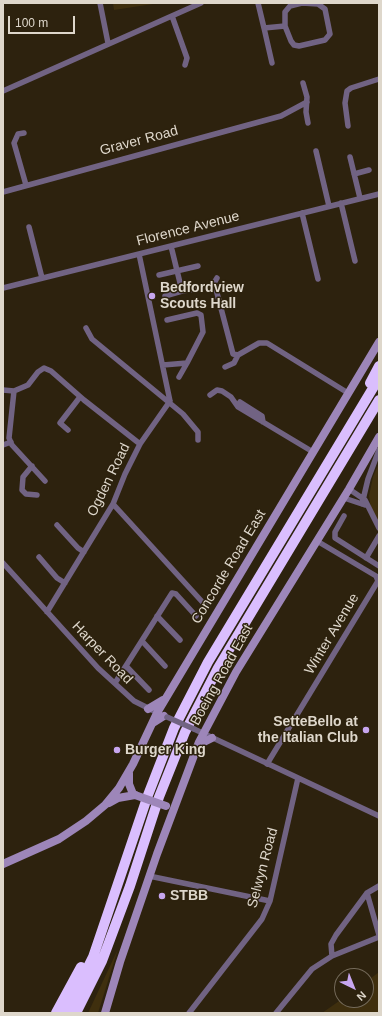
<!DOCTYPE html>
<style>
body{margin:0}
#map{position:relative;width:382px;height:1016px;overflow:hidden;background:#2d220e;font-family:Arial,sans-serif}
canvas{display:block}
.frame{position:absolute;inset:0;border:4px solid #ded7cb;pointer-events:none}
.north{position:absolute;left:334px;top:968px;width:40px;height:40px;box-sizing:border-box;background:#2d220e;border:1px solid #746a5a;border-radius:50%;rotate:137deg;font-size:11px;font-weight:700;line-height:16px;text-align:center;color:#ded7cb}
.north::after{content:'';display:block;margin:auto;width:14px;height:18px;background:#c7a6ef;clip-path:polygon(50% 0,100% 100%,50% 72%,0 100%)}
.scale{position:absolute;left:8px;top:16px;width:67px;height:18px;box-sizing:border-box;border:2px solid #ded7cb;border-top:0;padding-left:5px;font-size:12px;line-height:14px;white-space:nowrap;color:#ded7cb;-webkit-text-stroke:3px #2d220e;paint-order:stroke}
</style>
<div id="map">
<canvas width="382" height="1016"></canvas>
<div class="frame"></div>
<div class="north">N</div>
<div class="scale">100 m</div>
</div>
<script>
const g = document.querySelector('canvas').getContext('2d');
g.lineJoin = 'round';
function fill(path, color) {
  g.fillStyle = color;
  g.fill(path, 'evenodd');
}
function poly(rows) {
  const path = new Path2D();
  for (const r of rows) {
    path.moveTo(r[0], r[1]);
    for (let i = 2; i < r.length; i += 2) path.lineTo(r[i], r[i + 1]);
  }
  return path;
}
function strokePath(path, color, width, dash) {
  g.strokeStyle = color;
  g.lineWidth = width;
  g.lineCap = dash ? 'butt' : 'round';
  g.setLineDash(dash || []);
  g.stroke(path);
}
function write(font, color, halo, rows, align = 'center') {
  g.font = font + ' Arial,sans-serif';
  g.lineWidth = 3;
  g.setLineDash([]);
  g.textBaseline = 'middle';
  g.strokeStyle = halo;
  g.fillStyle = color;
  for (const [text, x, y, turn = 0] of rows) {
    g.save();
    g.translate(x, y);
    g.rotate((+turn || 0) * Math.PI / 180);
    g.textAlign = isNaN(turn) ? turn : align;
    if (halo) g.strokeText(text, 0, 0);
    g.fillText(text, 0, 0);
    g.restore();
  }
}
const green = poly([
 [113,3,153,3,153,4,114,10],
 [379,463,379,523,371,509,369,496,373,477],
 [118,949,98,1013,88,1013],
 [379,972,379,1013,322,1013,342,999,366,1000,366,982]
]);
const minor = poly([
 [100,3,108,43],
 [258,3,264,28,285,26],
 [302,3,318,4,325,9,330,34,325,40,299,46,294,45,291,41,285,26,285,12,290,6,302,3],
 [172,16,187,58,185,65],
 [264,28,272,63],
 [303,83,307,97,306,112,308,123],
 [3,91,201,3],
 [348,126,345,103,347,91,351,88,379,79],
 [24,133,18,134,14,143,26,185],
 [316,151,329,206],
 [350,157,360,198],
 [354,174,369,170],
 [3,192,281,116,307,102],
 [341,203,355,261],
 [302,213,318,279],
 [29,227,42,278],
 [171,246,182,291,202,288],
 [139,254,170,401],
 [159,275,198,266],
 [217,278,214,283,217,293,233,354,238,355,259,343,267,343,348,393],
 [3,288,379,194],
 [165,296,182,291],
 [167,320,197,313,201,315,203,332,187,363],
 [86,328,92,339,183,414,198,432,198,440],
 [163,365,187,363,179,377],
 [225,367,234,363,238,355],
 [3,390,14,391],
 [210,395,217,390,222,391,231,397,238,407,313,452],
 [240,402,262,416,263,422],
 [68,430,60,423,80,397],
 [3,445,11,442],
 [32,466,23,477,22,490,26,494,37,495],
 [45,481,12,445,9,438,14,391,28,385,38,372,44,368,51,371,84,400,140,444],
 [349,489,365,500,379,528],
 [344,498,365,505],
 [113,504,206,606],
 [362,504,368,479,379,450],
 [344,516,335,532,335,538,379,566],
 [57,525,78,548,84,552],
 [39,557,57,578,65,583],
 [366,558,379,536],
 [3,563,98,668,134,701,160,714],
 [47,612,113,504,125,474,140,444,170,401],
 [157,616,180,640],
 [142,641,165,666],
 [126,666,149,690],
 [115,683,172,593,176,594,196,616],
 [194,729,379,816],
 [267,764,378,581,376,576,317,541],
 [149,876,270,901],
 [367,893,379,935],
 [332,956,331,944,336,935,367,893,379,886],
 [189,1013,262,919,270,901,298,778],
 [276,1013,312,969,332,956,379,937]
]);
const secondary = poly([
 [148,709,163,700],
 [153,723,164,716],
 [198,745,212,738],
 [129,773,129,784,133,794],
 [109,803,118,798,135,795],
 [3,864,59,839,86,821,105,805,119,788,133,764,157,713,379,342],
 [105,1013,120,962,157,854,199,742,236,672,349,489,379,437]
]);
const motorway = poly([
 [370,383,379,366],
 [56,1013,81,967],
 [65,1013,93,957,148,795,174,728,208,662,379,378],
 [76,1013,102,961,130,886,159,797,185,732,218,668,379,400]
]);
const minorBridge = poly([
 [167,717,194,729]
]);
const secondaryBridge = poly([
 [135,795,166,806]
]);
const markers = [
 [152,296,4,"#c7a6ef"],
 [366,730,4,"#c7a6ef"],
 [117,750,4,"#c7a6ef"],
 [162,896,4,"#c7a6ef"]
];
const streetNames = [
 ["Graver Road",139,141,-15],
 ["Florence Avenue",188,229,-14],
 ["Ogden Road",109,480,-64],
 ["Concorde Road East",229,567,-59],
 ["Winter Avenue",332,634,-59],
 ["Harper Road",102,653,46],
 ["Boeing Road East",222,675,-61],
 ["Selwyn Road",263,868,-75]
];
const poiNames = [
 ["Bedfordview",160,288],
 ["Scouts Hall",160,304],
 ["SetteBello at",358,722,"right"],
 ["the Italian Club",358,738,"right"],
 ["Burger King",125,750],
 ["STBB",170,896]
];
fill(green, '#3f2f0e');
strokePath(minor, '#716383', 5.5);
strokePath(secondary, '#9d86b9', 8);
strokePath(motorway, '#dabefe', 10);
strokePath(minorBridge, '#716383', 5.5);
strokePath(secondaryBridge, '#9d86b9', 8);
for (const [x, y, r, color] of markers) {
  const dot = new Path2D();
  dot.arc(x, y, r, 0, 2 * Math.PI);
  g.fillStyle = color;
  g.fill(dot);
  strokePath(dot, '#2d220e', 1.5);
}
write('14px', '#ded7cb', '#2d220e', streetNames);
write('bold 14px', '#ded7cb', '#2d220e', poiNames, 'left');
</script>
